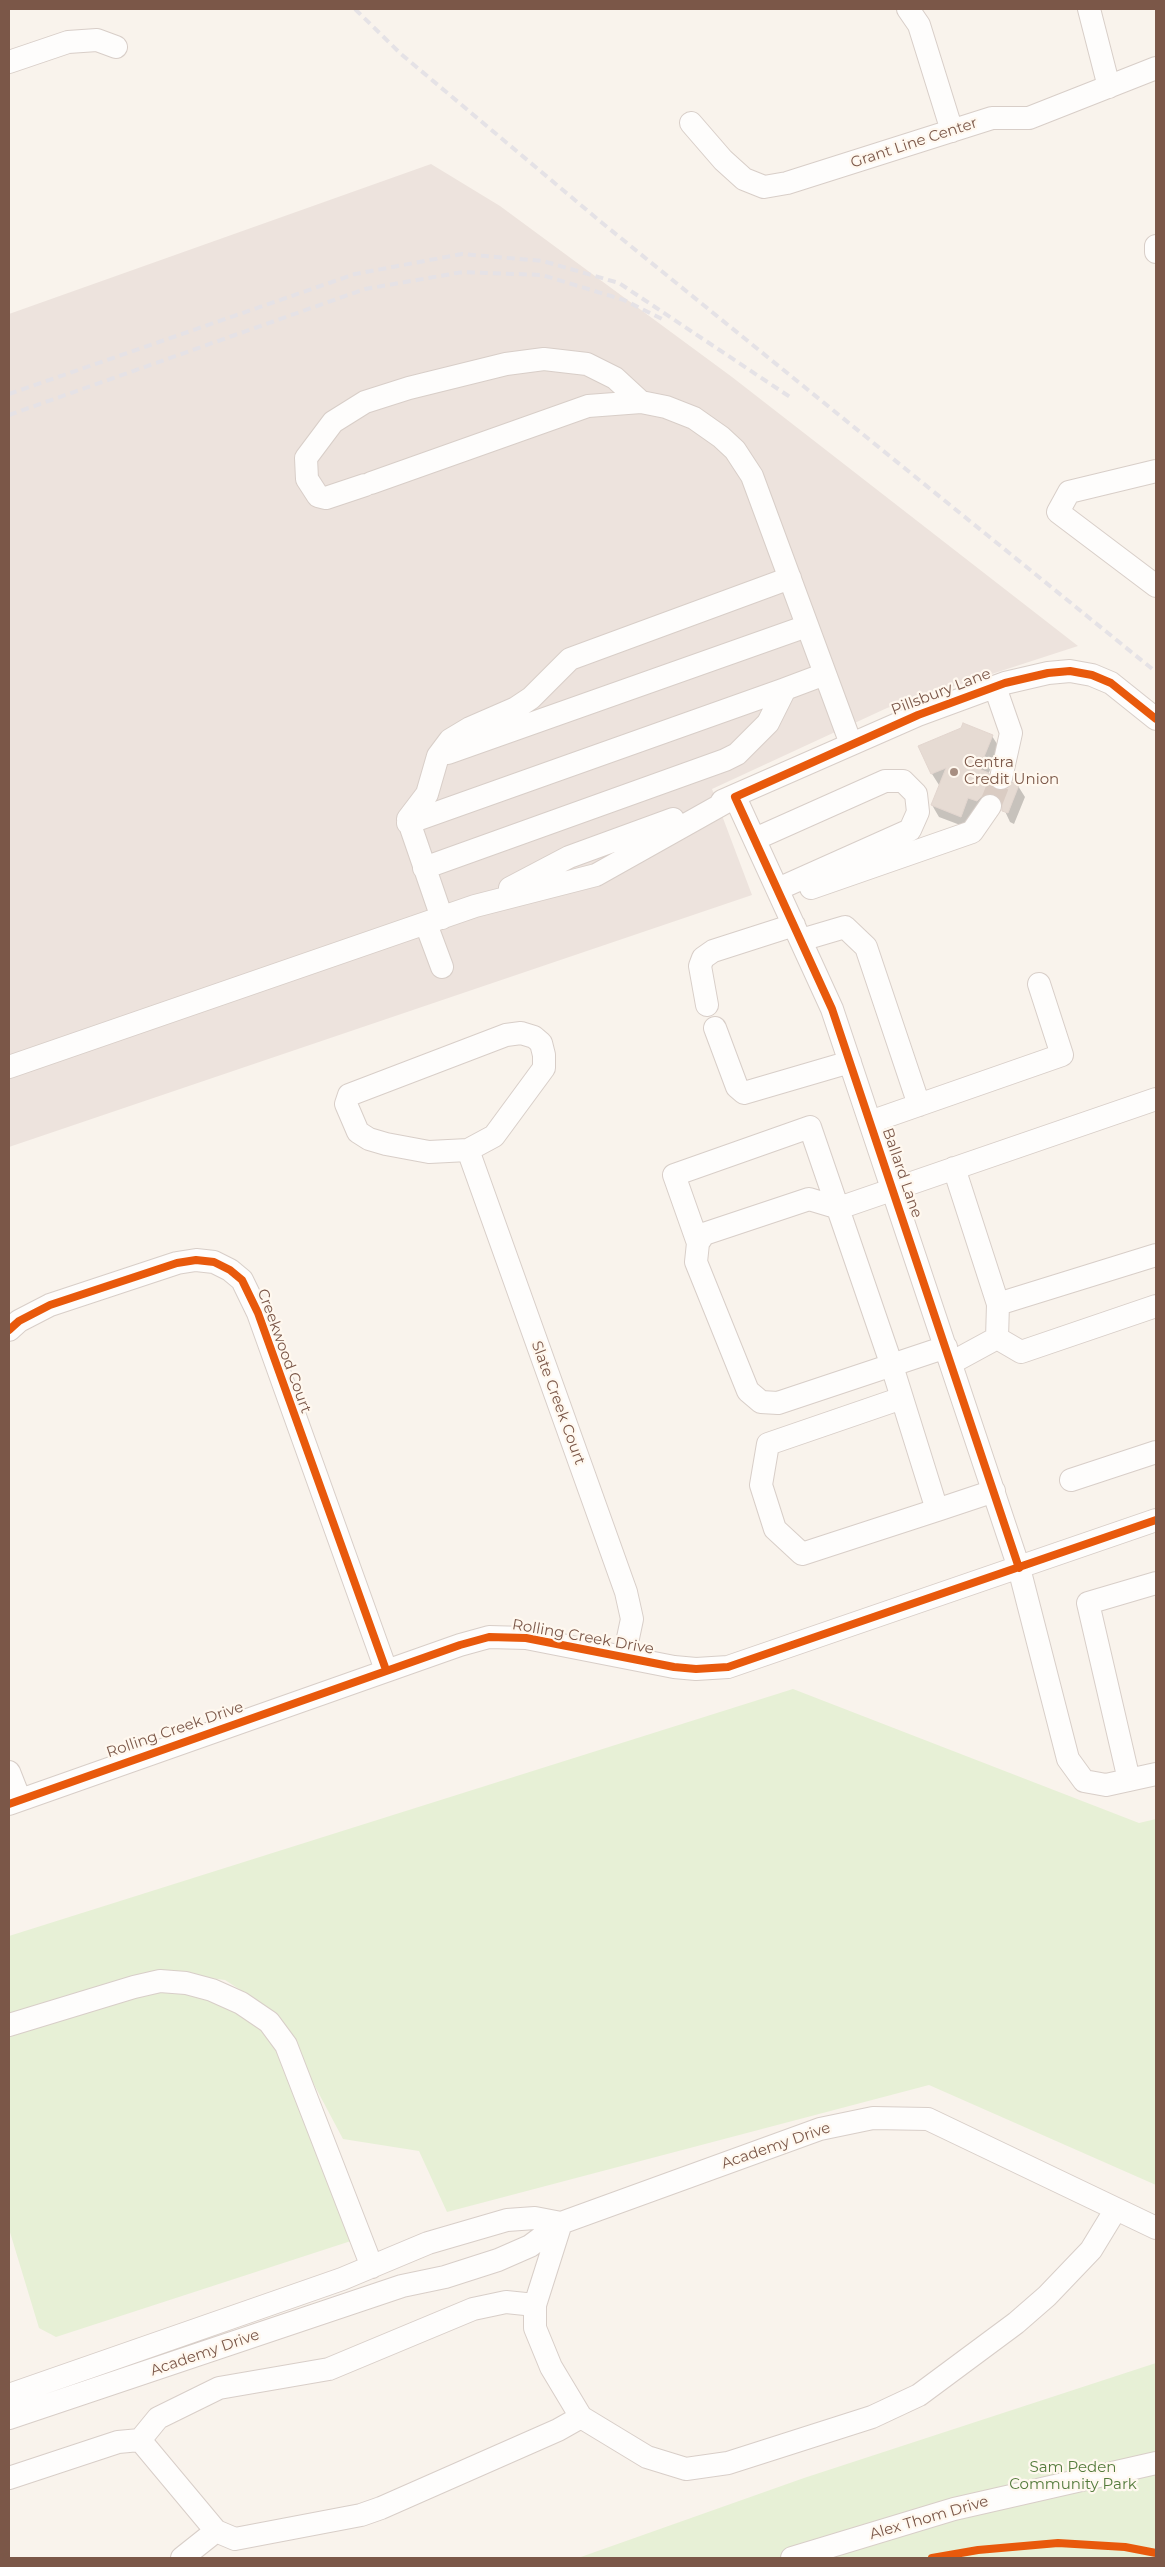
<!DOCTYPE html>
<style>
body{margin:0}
#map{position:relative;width:1165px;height:2567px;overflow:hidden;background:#f9f3ec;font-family:Montserrat,sans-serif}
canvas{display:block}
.frame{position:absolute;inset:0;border:10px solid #7b5748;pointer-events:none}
</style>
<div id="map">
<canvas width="1165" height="2567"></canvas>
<div class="frame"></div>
</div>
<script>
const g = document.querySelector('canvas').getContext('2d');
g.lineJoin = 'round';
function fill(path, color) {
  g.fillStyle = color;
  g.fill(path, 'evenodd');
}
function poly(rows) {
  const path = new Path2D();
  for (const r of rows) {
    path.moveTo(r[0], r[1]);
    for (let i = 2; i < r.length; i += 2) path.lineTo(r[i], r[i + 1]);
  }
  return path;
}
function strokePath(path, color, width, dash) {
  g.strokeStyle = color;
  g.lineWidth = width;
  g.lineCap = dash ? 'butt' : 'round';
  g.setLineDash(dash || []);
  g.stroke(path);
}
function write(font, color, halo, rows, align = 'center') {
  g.font = font + ' Montserrat,sans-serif';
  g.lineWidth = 4.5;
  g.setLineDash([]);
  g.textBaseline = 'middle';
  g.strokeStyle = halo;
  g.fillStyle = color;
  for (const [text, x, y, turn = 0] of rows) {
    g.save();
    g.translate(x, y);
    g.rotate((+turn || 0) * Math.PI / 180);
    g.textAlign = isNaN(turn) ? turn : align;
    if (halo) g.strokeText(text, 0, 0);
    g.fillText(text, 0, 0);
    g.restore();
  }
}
const industrial = poly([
 [431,164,500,206,732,377,1078,646,887,708,712,789,752,895,9,1147,9,314]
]);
const green = poly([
 [793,1689,1139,1823,1156,1819,1156,2185,929,2085,447,2212,419,2151,343,2139,276,2013,225,1980,179,1974,9,2015,9,1936],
 [152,1990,189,1993,238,2010,270,2034,354,2240,56,2337,39,2328,9,2229,9,2033],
 [1156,2363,1156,2558,578,2558,804,2478]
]);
const shadow = poly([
 [992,736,999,747,988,775,995,790,1006,792,1018,786,1025,797,1014,824,1010,822,1003,807,999,804,968,828,939,817,932,805,941,784,939,785,932,774]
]);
const building = poly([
 [963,723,993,735,979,769,989,773,988,781,992,787,1004,791,1013,782,1019,785,1008,813,1002,811,1002,800,992,793,984,794,977,801,968,798,961,817,931,805,946,768,931,774,918,746,961,728,963,723]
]);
const minorTunnel = poly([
 [990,806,1001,778]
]);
const minor = poly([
 [908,9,919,25,952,131],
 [1089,9,1109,87],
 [9,62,68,42,97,40,116,47],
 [691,123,723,160,744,179,764,187,787,183,992,118,1029,118,1156,68],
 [1156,246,1156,252],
 [1156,471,1069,492,1058,512,1156,586],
 [371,483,588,406,641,402,666,407,694,418,721,437,735,450,752,476,851,744],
 [365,485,326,498,318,496,307,479,306,458,333,422,365,402,409,388,506,364,544,359,587,364,615,378,641,402],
 [995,687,1011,733,1001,778],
 [448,753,807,626],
 [735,797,832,1009,1019,1568,1068,1759,1084,1781,1106,1785,1156,1774],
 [722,801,918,715,1005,683,1048,673,1070,671,1092,675,1111,683,1156,719],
 [408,823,785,689],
 [755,839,885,781,903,781,916,794,918,812,910,830,778,889],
 [424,868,725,760,737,754,768,723,785,689,825,674],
 [510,888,569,857,673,819],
 [811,888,972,832,990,806],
 [442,918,408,819,427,794,438,756,450,740,470,728,516,708,531,698,570,659,790,578],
 [426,924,442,967],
 [801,940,845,927,866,947,919,1105],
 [707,1005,700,966,703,958,713,951,794,925],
 [715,1028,737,1087,744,1093,850,1062],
 [521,1033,534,1037,541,1043,544,1055,544,1068,494,1136,468,1150,429,1152,386,1144,369,1139,358,1132,346,1104,349,1095,506,1035,521,1033],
 [9,1067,475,906,596,875,735,797],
 [870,1122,1062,1055,1039,984],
 [468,1150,626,1592,632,1619,624,1657],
 [954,1168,998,1304],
 [698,1243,674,1175,810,1127,892,1366,937,1510,994,1491],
 [9,1330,19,1321,50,1305,177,1263,196,1260,214,1262,230,1270,242,1280,258,1313,386,1670],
 [997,1338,1021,1352,1156,1306],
 [946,1347,778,1403,761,1402,748,1391,696,1262,698,1243,704,1234,809,1199,839,1208,1156,1099],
 [951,1363,997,1338,998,1304,1156,1255],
 [902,1398,768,1444,761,1485,775,1529,802,1554,937,1510],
 [1071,1480,1156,1452],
 [9,1772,20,1800],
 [1129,1780,1088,1603,1156,1583],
 [9,1804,460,1645,489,1637,526,1638,674,1667,696,1669,728,1667,1156,1520],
 [9,2025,134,1987,160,1981,186,1983,212,1990,241,2003,269,2022,286,2045,372,2267],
 [561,2223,535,2305,506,2302,473,2309,329,2369,219,2388,158,2418,140,2440,216,2531,235,2539,361,2515,381,2508,558,2430,581,2417,647,2457,686,2469,728,2463,872,2417,919,2395,1016,2323,1047,2296,1091,2250,1116,2209],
 [535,2305,535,2328,551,2367,581,2417],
 [9,2395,342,2279,428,2243,507,2220,535,2218,561,2223],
 [9,2418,402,2286,445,2277,498,2260,530,2246,561,2223,820,2129,873,2118,928,2119,1156,2228],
 [9,2478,118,2442,140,2440],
 [182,2558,216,2531],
 [792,2558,954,2509,1156,2463]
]);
const rail = poly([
 [355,9,401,54,601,222,1156,672],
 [9,394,355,274,462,254,543,261,619,283,790,397],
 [9,415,365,289,463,272,542,275,624,300,664,320]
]);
const cycleway = poly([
 [9,1330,19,1321,50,1305,177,1263,196,1260,214,1262,230,1270,242,1280,258,1313,386,1670],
 [1019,1568,832,1009,735,797,918,715,1005,683,1048,673,1070,671,1092,675,1111,683,1156,719],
 [9,1804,460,1645,489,1637,526,1638,674,1667,696,1669,728,1667,1156,1520],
 [932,2558,978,2550,1058,2543,1125,2547,1156,2553]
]);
const markers = [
 [954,772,5,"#a78e81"]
];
const streetNames = [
 ["Grant Line Center",914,143,-18],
 ["Pillsbury Lane",941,692,-21],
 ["Ballard Lane",902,1173,71],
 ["Creekwood Court",284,1351,70],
 ["Slate Creek Court",558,1403,70],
 ["Rolling Creek Drive",583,1637,10],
 ["Rolling Creek Drive",175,1730,-19],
 ["Academy Drive",776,2146,-19],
 ["Academy Drive",205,2353,-19],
 ["Alex Thom Drive",929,2518,-16]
];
const poiNames = [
 ["Centra",964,763],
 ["Credit Union",964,780]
];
const parkNames = [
 ["Sam Peden",1073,2468],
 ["Community Park",1073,2485]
];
fill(industrial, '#ede3dd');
fill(green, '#e7f0d6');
fill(shadow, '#0003');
fill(building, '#e6dbd3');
strokePath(building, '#e2d5ce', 1);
strokePath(minorTunnel, '#daccc3', 22, [22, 11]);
strokePath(minor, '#d8cec8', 24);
strokePath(minor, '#fefdfc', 22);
strokePath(rail, '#e5e2e6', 4, [8, 5]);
strokePath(cycleway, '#e8590c', 8);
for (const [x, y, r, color] of markers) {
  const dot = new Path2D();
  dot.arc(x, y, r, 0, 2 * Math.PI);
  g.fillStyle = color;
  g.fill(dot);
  strokePath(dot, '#fff8ef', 2);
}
write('15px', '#7b5748', '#fff8ef', streetNames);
write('15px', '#7b5748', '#fff8ef', poiNames, 'left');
write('15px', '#547b3c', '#fff8ef', parkNames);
</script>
